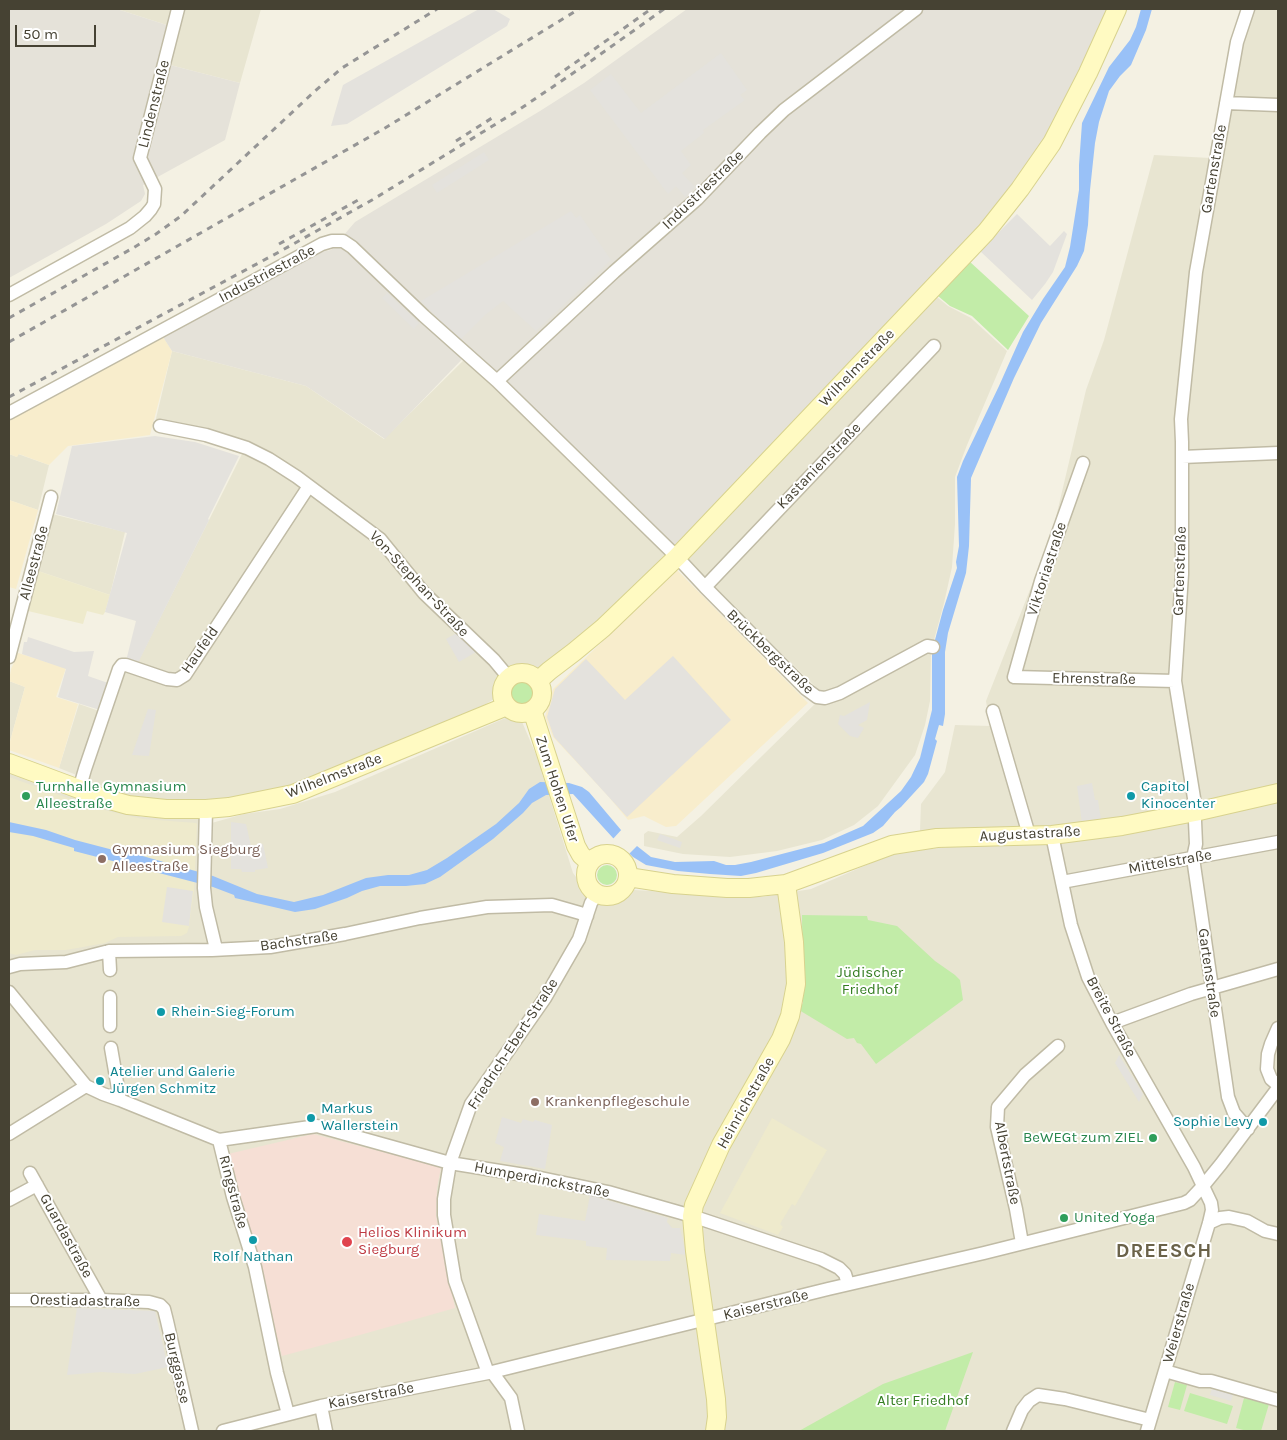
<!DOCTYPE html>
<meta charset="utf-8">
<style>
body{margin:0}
#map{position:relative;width:1287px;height:1440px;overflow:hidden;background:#f4f1e3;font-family:Karla,sans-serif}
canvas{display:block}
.frame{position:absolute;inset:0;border:10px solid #464233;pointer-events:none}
.scale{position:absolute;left:15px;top:25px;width:81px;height:22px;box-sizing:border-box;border:2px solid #464233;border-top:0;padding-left:6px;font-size:15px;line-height:18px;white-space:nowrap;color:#464233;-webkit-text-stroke:4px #fff;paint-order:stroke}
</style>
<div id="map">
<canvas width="1287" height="1440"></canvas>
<div class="frame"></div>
<div class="scale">50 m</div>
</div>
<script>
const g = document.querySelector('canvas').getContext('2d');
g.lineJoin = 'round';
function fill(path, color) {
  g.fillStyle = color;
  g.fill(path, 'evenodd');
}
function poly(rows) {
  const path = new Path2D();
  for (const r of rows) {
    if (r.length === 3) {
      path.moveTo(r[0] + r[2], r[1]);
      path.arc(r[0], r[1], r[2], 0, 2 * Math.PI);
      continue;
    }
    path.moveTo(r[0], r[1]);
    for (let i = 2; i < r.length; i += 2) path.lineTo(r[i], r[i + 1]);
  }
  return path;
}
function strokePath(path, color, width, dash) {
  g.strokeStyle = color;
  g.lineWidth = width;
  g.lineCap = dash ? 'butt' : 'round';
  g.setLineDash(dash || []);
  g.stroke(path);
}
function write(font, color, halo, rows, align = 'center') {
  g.font = font + ' Karla,sans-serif';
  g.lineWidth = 4;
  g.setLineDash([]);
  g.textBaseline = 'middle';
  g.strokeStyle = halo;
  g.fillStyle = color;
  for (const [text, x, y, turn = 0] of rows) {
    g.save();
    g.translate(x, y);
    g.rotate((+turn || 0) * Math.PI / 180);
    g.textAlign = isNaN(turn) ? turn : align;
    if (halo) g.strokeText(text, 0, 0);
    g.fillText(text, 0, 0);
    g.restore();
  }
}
const residential = poly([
 [117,9,261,9,240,83,170,65,179,29],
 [1242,9,1278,9,1278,791,1047,830,920,831,921,804,945,772,955,725,990,726,986,701,1052,534,1086,390,1104,340,1154,155,1210,158],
 [937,297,948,306,971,318,1007,351,967,445,955,477,955,524,952,567,944,603,931,651,930,701,925,725,915,755,878,806,854,825,822,840,777,851,730,857,683,854,644,846,644,834,648,831,677,837,701,816,824,695,684,557,808,427],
 [172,351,306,386,384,439,469,355,668,555,575,643,539,670,512,670,500,682,497,697,478,709,323,775,258,797,171,803,114,795,88,783,125,670,133,672,244,450,154,427],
 [9,454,17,457,18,454,49,465,38,510,9,500],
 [52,514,125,532,110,595,38,571],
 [9,681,25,687,9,745],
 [79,704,99,711,79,776,59,768],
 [510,716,520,717,537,757,573,873,588,893,619,900,634,890,762,897,811,889,894,853,966,845,1278,798,1278,1431,9,1431,9,771,92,803,121,812,143,817,199,819,202,823,208,824,244,814,280,809,335,792]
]);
const commercial = poly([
 [163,337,172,351,150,435,68,446,49,465,19,454,17,457,9,454,9,421],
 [9,500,38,510,16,589,9,587],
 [677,570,808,703,676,826,666,827,644,816,628,820,608,796,553,737,545,717,553,689],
 [18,653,66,668,56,697,78,704,59,768,9,750,9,745,25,687,9,681,11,669]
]);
const industrial = poly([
 [9,9,117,9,179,29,170,65,240,83,225,140,143,185,145,194,141,201,106,224,9,278],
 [687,9,1110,9,1044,147,985,219,925,288,679,549,542,423,469,352,385,439,306,386,172,351,163,337,321,252,331,250,355,222,540,111,584,83]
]);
const education = poly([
 [38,571,110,595,105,612,103,615,87,611,83,624,28,611],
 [9,777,90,806,112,812,143,819,196,823,197,824,194,890,189,927,187,933,181,936,118,937,105,943,66,950,35,950,16,955,9,953],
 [772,1118,827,1150,795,1206,792,1204,780,1224,783,1227,778,1235,720,1213]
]);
const medical = poly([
 [313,1134,441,1167,437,1188,436,1216,455,1308,367,1333,282,1356,228,1154]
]);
const green = poly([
 [969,261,1029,316,1008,350,972,316,950,306,938,296],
 [522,693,11],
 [607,875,10],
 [802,915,867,916,868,920,897,926,935,961,955,975,960,980,963,1000,876,1064,861,1044,857,1043,854,1038,847,1039,799,1010,803,1003],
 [973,1352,945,1431,799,1431,883,1384],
 [1175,1382,1187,1385,1180,1410,1168,1407],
 [1190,1393,1233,1406,1227,1424,1184,1411],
 [1244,1398,1269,1404,1261,1431,1247,1431,1236,1428]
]);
const parking = poly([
 [479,9,493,9,510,19,507,26,347,124,331,126,343,85],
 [721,53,747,90,740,95,745,100,703,130,704,133,681,151,691,165,682,173,695,187,685,197,676,186,668,194,590,90,611,74,641,113],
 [484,152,489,160,437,193,432,185],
 [571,211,576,218,580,215,611,260,536,331,503,301,485,315,460,340,421,301],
 [1017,214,1050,246,1064,231,1067,234,1053,272,1045,284,1032,300,980,251],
 [387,293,419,323,414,329,382,298],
 [155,436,195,442,239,456,208,519,209,520,137,665,126,661,136,621,105,612,127,533,56,514,72,446],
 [457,633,476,652,459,662,446,639],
 [28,637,74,652,94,651,88,676,108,683,100,710,58,697,66,669,22,654,24,642,27,642],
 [673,656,731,720,627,817,554,737,547,717,555,689,586,659,625,700],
 [870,702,867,720,858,725,864,728,858,738,850,736,838,724,840,715,844,716],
 [148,709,156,710,149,756,132,755],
 [1092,783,1095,800,1098,800,1101,820,1082,823,1077,786],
 [231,822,246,824,251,846,263,844,268,868,255,870,255,872,242,872,241,869,231,869],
 [660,834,682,842,680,848,657,840],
 [167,887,193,891,189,926,162,922],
 [1119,1055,1143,1094,1139,1102,1115,1063],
 [502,1117,521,1123,523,1119,533,1122,535,1120,552,1125,545,1169,500,1161,504,1147,495,1143],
 [590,1195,668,1218,667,1222,672,1228,680,1228,686,1255,671,1253,670,1261,606,1260,607,1248,586,1246,586,1241,536,1235,539,1214,585,1221],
 [77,1308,155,1311,168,1367,135,1374,101,1372,67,1375],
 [1212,1388,1233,1394,1231,1401,1210,1395]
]);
const water = poly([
 [1141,9,1152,9,1146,30,1131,65,1120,76,1109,91,1099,122,1095,143,1090,190,1088,225,1084,251,1077,266,1041,323,1014,378,971,478,969,546,966,573,948,633,945,652,945,714,943,726,939,725,935,739,937,741,928,774,924,782,901,807,895,812,883,826,873,833,823,853,756,873,741,876,710,874,678,871,646,865,633,857,613,838,573,794,546,795,532,803,523,813,493,839,440,877,425,884,406,886,380,886,362,891,347,898,315,909,295,912,235,898,234,895,213,887,74,851,74,848,33,836,9,832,9,822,46,830,75,840,121,852,125,851,213,876,257,894,294,902,323,895,366,878,388,875,409,875,427,870,447,858,496,824,519,803,529,789,540,782,569,783,582,787,589,792,621,830,637,846,651,857,675,862,714,861,726,865,735,865,751,862,824,843,863,826,901,791,911,777,920,758,932,710,932,651,943,610,957,568,956,562,959,546,957,477,963,461,999,386,1023,332,1043,299,1065,267,1070,247,1079,190,1079,165,1082,123,1109,67,1130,40,1136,27]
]);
const pier = poly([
 [623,828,639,844,628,855,612,840]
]);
const street = poly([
 [1226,103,1278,105],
 [9,295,130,228,145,216,151,209,154,204,155,189,140,158,178,9],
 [497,381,614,272,697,199,760,133,784,110,916,9],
 [9,413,322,244,332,241,343,241,352,247,424,316,497,381,677,557,705,587,806,689,817,697,825,698,840,693,927,646,933,647],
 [160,426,206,435,247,448,269,459,297,477,380,539,424,593,494,660,509,678],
 [1182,457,1278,453],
 [1083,463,1041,581,1014,677,1175,681],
 [705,587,934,346],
 [9,657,51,497],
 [993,711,1029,835],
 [79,790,85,769,119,669,122,665,126,665,167,679,177,680,185,675,309,486],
 [206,809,204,888,206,907,216,949],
 [1052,835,1071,925,1088,977,1112,1023,1194,1167,1211,1203,1212,1210,1209,1223,1147,1431],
 [1062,882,1278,842],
 [109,951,110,970],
 [9,967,20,964,66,962,109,951,212,950,270,947,345,934,420,918,487,907,552,905,580,913,587,916],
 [9,992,86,1086,103,1094,120,1100,219,1140],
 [110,997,110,1026],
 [1112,1023,1191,994,1278,969],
 [1278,1028,1271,1044,1268,1054,1267,1069,1271,1079,1278,1085],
 [111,1048,120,1100],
 [1248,1129,1234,1113,1228,1097,1193,858,1196,844,1194,798,1175,681,1182,574,1182,442,1181,419,1196,272,1237,42,1248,9],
 [9,1134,86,1086],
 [219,1140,317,1126,450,1163,531,1176,608,1192,692,1216,821,1259,839,1268,845,1274,848,1284],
 [219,1140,233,1197,255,1267,277,1373,288,1414],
 [30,1173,101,1300],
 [9,1200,37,1185],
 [1209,1223,1220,1218,1229,1217,1247,1221,1265,1231,1278,1234],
 [1022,1243,1016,1209,997,1127,998,1107,1025,1075,1058,1046],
 [9,1300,101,1300,149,1302,160,1305,164,1309,167,1321,192,1431],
 [1165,1371,1200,1381,1211,1381,1278,1400],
 [492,1372,511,1398,518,1431],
 [488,1373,455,1281,444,1215,444,1199,450,1163,471,1104,545,998,579,939,591,903,597,893],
 [321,1406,326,1431],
 [223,1431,321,1406,488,1373,828,1289,984,1253,1184,1203,1190,1200,1203,1186,1221,1164,1278,1088],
 [1013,1431,1022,1410,1029,1401,1038,1395,1065,1399,1150,1420]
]);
const secondary = poly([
 [522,693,20],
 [538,681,549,671,574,652,603,628,677,557,986,232,1020,189,1052,143,1088,73,1117,9],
 [532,710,576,846,581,855,590,863],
 [9,763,103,798,128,805,166,809,206,809,229,807,293,794,507,706],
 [607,875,21],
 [628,877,673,884,727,888,749,888,767,886,786,884,892,845,937,838,1052,835,1122,826,1195,812,1278,793],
 [715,1431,717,1417,716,1399,695,1251,692,1216,694,1205,721,1145,781,1039,790,1016,796,984,794,942,786,884]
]);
const rail = poly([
 [555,77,651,9],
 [456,141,492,118],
 [279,244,360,199],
 [9,318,133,248,156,234,181,216,315,91,342,68,437,9],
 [9,342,385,128,579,9],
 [9,397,279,252,372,200,517,111,591,61,664,9]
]);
const markers = [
 [26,796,5,"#2e9e5b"],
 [1131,796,5,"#0f9aa8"],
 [102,859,5,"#8d6e63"],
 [161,1012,5,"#0f9aa8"],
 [100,1081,5,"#0f9aa8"],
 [535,1102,5,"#8d6e63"],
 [311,1118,5,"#0f9aa8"],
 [1263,1122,5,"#0f9aa8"],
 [1153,1138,5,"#2e9e5b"],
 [1064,1218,5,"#2e9e5b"],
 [253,1240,5,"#0f9aa8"],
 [347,1242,6,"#e0444e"]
];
const streetNames = [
 ["Lindenstraße",154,104,-76],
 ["Gartenstraße",1214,169,-80],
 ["Industriestraße",703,190,-44],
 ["Industriestraße",267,274,-28],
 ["Wilhelmstraße",857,368,-46],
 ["Kastanienstraße",819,466,-46],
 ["Alleestraße",34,563,-75],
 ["Viktoriastraße",1047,569,-72],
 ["Gartenstraße",1180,571,-88],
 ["Von-Stephan-Straße",419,584,47],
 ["Haufeld",200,650,-55],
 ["Brückbergstraße",770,652,44],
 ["Ehrenstraße",1094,679,1],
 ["Wilhelmstraße",334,776,-21],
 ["Zum Hohen Ufer",557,789,72],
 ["Augustastraße",1030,834,-3],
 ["Mittelstraße",1170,862,-10],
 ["Bachstraße",299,941,-8],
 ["Gartenstraße",1209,973,82],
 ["Breite Straße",1111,1017,62],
 ["Friedrich-Ebert-Straße",513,1044,-57],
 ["Heinrichstraße",746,1103,-61],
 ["Albertstraße",1007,1163,79],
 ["Humperdinckstraße",542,1180,11],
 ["Ringstraße",233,1192,75],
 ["Guardastraße",66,1236,61],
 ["Orestiadastraße",85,1301,1],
 ["Kaiserstraße",766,1305,-14],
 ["Weierstraße",1179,1323,-74],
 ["Burggasse",177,1368,77],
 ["Kaiserstraße",371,1396,-11]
];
const leisureNames = [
 ["Turnhalle Gymnasium",36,787],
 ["Alleestraße",36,804],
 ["BeWEGt zum ZIEL",1143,1138,"right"],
 ["United Yoga",1074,1218]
];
const cultureNames = [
 ["Capitol",1141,787],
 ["Kinocenter",1141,804],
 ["Rhein-Sieg-Forum",171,1012],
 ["Atelier und Galerie",110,1072],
 ["Jürgen Schmitz",110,1089],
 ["Markus",321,1109],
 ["Wallerstein",321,1126],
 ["Sophie Levy",1253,1122,"right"],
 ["Rolf Nathan",253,1257,"center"]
];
const educationNames = [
 ["Gymnasium Siegburg",112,850],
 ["Alleestraße",112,867],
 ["Krankenpflegeschule",545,1102]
];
const parkNames = [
 ["Jüdischer",870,973],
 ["Friedhof",870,990],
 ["Alter Friedhof",923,1401]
];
const healthNames = [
 ["Helios Klinikum",358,1233],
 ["Siegburg",358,1250]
];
const districtNames = [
 ["DREESCH",1164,1251]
];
fill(residential, '#e8e5d1');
fill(commercial, '#f8edcc');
fill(industrial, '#e5e2d9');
fill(education, '#eeeacc');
fill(medical, '#f6dfd5');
fill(green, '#c2eca8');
fill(parking, '#e4e2dd');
fill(water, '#99c1f7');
fill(pier, '#f4f1e3');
strokePath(street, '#c0bba5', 15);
strokePath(secondary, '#d8d28e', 20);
strokePath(street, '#fff', 12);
strokePath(secondary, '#fffac2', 18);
strokePath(rail, '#959595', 3, [6, 6]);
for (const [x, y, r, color] of markers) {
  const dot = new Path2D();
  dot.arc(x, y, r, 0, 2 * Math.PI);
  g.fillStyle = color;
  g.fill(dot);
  strokePath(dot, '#fff', 2);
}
write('15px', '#464233', '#fff', streetNames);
write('15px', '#27864d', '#fff', leisureNames, 'left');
write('15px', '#0d838f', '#fff', cultureNames, 'left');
write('15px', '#785e54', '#fff', educationNames, 'left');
write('15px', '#347d21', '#fff', parkNames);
write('15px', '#be3a42', '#fff', healthNames, 'left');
g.letterSpacing = '1px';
write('bold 20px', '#6a6249', '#fff', districtNames);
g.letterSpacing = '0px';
</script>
